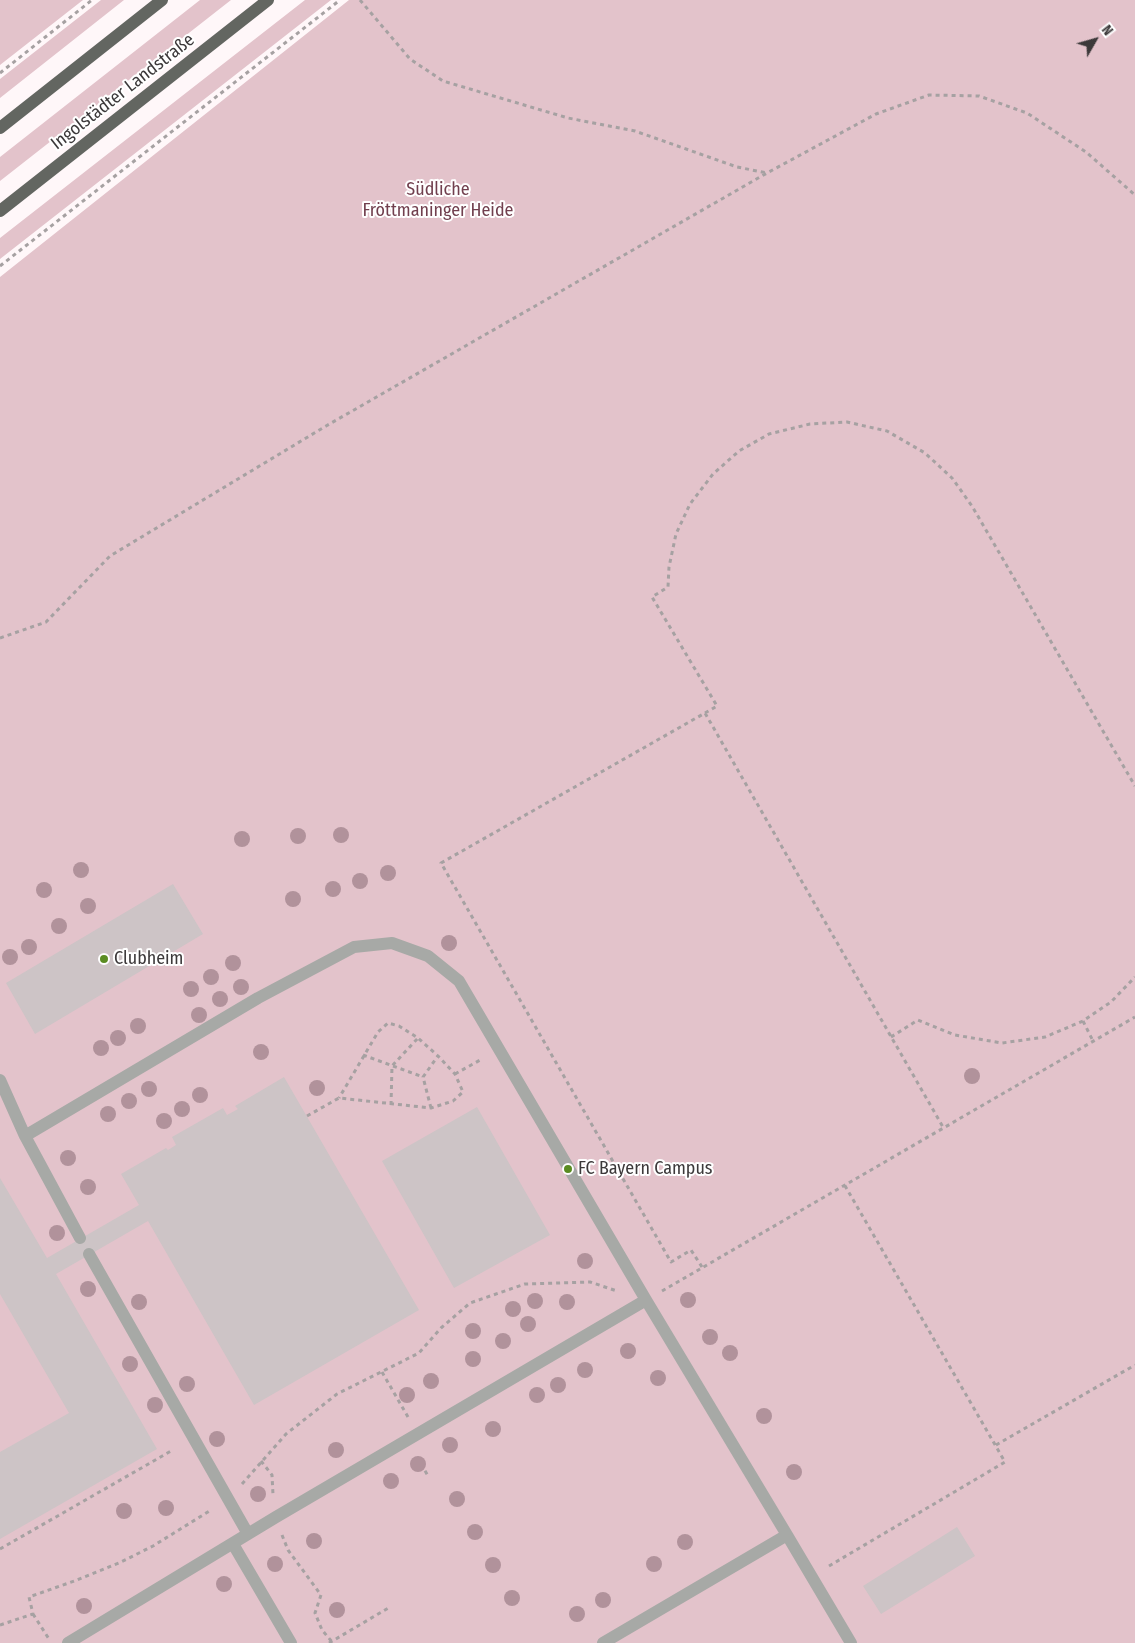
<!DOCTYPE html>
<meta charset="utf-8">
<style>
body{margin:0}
#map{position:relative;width:1135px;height:1643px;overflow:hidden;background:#fff7f9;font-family:"Fira Sans Condensed",sans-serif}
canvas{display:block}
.north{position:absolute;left:1070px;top:15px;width:50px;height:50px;-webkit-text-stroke:4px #fff;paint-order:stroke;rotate:52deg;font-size:14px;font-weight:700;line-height:20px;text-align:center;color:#3c393a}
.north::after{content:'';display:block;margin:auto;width:18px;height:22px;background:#3c393a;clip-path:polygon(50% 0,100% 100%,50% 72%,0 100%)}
</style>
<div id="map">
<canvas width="1135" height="1643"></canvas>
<div class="north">N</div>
</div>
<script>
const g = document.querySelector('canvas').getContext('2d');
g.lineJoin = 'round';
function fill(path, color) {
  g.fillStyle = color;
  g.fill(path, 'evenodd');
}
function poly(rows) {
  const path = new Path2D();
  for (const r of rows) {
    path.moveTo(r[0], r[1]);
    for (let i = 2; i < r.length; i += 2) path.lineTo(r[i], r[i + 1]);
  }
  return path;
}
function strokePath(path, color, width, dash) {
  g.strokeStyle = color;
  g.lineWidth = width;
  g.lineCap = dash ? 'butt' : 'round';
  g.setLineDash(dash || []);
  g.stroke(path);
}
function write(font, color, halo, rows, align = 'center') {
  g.font = font + ' "Fira Sans Condensed",sans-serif';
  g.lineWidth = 4;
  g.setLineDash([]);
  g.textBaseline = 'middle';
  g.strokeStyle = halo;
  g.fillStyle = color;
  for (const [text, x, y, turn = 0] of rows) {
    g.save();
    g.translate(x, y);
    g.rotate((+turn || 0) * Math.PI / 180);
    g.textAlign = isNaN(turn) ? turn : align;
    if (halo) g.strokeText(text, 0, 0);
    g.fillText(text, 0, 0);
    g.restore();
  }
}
const green = poly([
 [0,0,83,0,0,65],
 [101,0,124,0,0,98,0,79],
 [200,0,231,0,0,181,0,157],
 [305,0,331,0,0,259,0,238],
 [349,0,1135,0,1135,1643,0,1643,0,277]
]);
const building = poly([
 [173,884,203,934,35,1034,6,983],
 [284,1077,419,1310,254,1405,148,1221,56,1274,157,1449,0,1539,0,1452,69,1413,0,1294,0,1178,47,1258,139,1205,121,1174,166,1148,168,1150,176,1145,172,1137,223,1108,227,1115,238,1109,235,1106],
 [477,1107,550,1235,454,1288,382,1161],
 [957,1527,975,1556,881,1614,863,1586]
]);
const path = poly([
 [360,0,410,59,443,81,568,118,635,131,737,167,767,173],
 [0,73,92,0],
 [0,266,340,0],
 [0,638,46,622,110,556,326,426,767,173,876,114,929,95,979,96,1027,113,1086,152,1135,195],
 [705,713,717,706,652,597,668,587,669,567,676,534,690,504,713,474,739,451,769,434,810,424,847,422,887,431,925,453,952,478,972,506,1135,786],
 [1083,1021,1093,1041],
 [891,1037,918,1020,955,1035,1002,1043,1045,1037,1083,1021,1111,1002,1135,977],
 [363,1055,423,1077],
 [455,1074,482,1059],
 [391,1105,392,1066,418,1038],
 [431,1108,423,1077,438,1056],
 [307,1116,339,1098,431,1108,453,1101,463,1092,455,1074,438,1056,418,1038,399,1026,388,1023,378,1032,339,1098],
 [702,1267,691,1250,671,1262,441,863,705,713,943,1127],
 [662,1291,1135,1017],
 [382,1372,408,1417],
 [996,1445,1135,1365],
 [417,1457,428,1476],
 [261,1461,272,1475,273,1495],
 [242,1484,286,1434,337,1394,419,1353,441,1328,470,1303,525,1284,590,1282,617,1291],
 [282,1535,288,1550,321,1595,315,1613,322,1630,333,1643],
 [0,1549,171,1451],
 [829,1566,1005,1462,844,1184],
 [33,1614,49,1639],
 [0,1625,33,1614,29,1597,77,1580,121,1562,153,1546,211,1510],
 [329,1643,390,1607]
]);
const lane = poly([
 [0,1080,25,1136,80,1238],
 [25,1136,258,998,354,947,392,943,428,956,459,981,646,1300,787,1535,603,1643],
 [89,1254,248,1534],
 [787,1535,851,1643],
 [233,1544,291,1643],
 [68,1643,276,1517,646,1300]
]);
const primary = poly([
 [0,128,162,0],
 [0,211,268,0]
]);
const trees = [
 [341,835],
 [298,836],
 [242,839],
 [81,870],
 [388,873],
 [360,881],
 [333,889],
 [44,890],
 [293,899],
 [88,906],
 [59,926],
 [449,943],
 [29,947],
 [10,957],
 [233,963],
 [211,977],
 [241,987],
 [191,989],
 [220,999],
 [199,1015],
 [138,1026],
 [118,1038],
 [101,1048],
 [261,1052],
 [972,1076],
 [317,1088],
 [149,1089],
 [200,1095],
 [129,1101],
 [182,1109],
 [108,1114],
 [164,1121],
 [68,1158],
 [88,1187],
 [57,1233],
 [585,1261],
 [88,1289],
 [688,1300],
 [535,1301],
 [139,1302],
 [567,1302],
 [513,1309],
 [528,1324],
 [473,1331],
 [710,1337],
 [503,1341],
 [628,1351],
 [730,1353],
 [473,1359],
 [130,1364],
 [585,1370],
 [658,1378],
 [431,1381],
 [187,1384],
 [558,1385],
 [407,1395],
 [537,1395],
 [155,1405],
 [764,1416],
 [493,1429],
 [217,1439],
 [450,1445],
 [336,1450],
 [418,1464],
 [794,1472],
 [391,1481],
 [258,1494],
 [457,1499],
 [166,1508],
 [124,1511],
 [475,1532],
 [314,1541],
 [685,1542],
 [275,1564],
 [654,1564],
 [493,1565],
 [224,1584],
 [512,1598],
 [603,1600],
 [84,1606],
 [337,1610],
 [577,1614]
];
const markers = [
 [104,959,5,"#5a8c22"],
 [568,1169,5,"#5a8c22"]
];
const streetNames = [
 ["Ingolstädter Landstraße",123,92,-38]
];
const parkNames = [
 ["Südliche",438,190],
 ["Fröttmaninger Heide",438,211]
];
const poiNames = [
 ["Clubheim",114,959],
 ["FC Bayern Campus",578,1169]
];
fill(green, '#e3c3cb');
fill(building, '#cdc4c6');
strokePath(path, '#a6a1a2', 3, [4, 4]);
strokePath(lane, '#a7a9a6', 12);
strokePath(primary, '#636661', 12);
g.fillStyle = '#b1929b';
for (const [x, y] of trees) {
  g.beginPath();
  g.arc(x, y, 8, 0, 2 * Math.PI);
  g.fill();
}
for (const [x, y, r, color] of markers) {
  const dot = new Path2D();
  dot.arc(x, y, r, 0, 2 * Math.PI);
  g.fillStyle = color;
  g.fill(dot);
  strokePath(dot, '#fff', 2);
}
write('18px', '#3c393a', '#fff', streetNames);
write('18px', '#713f4e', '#fff', parkNames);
write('18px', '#3c393a', '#fff', poiNames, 'left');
</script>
